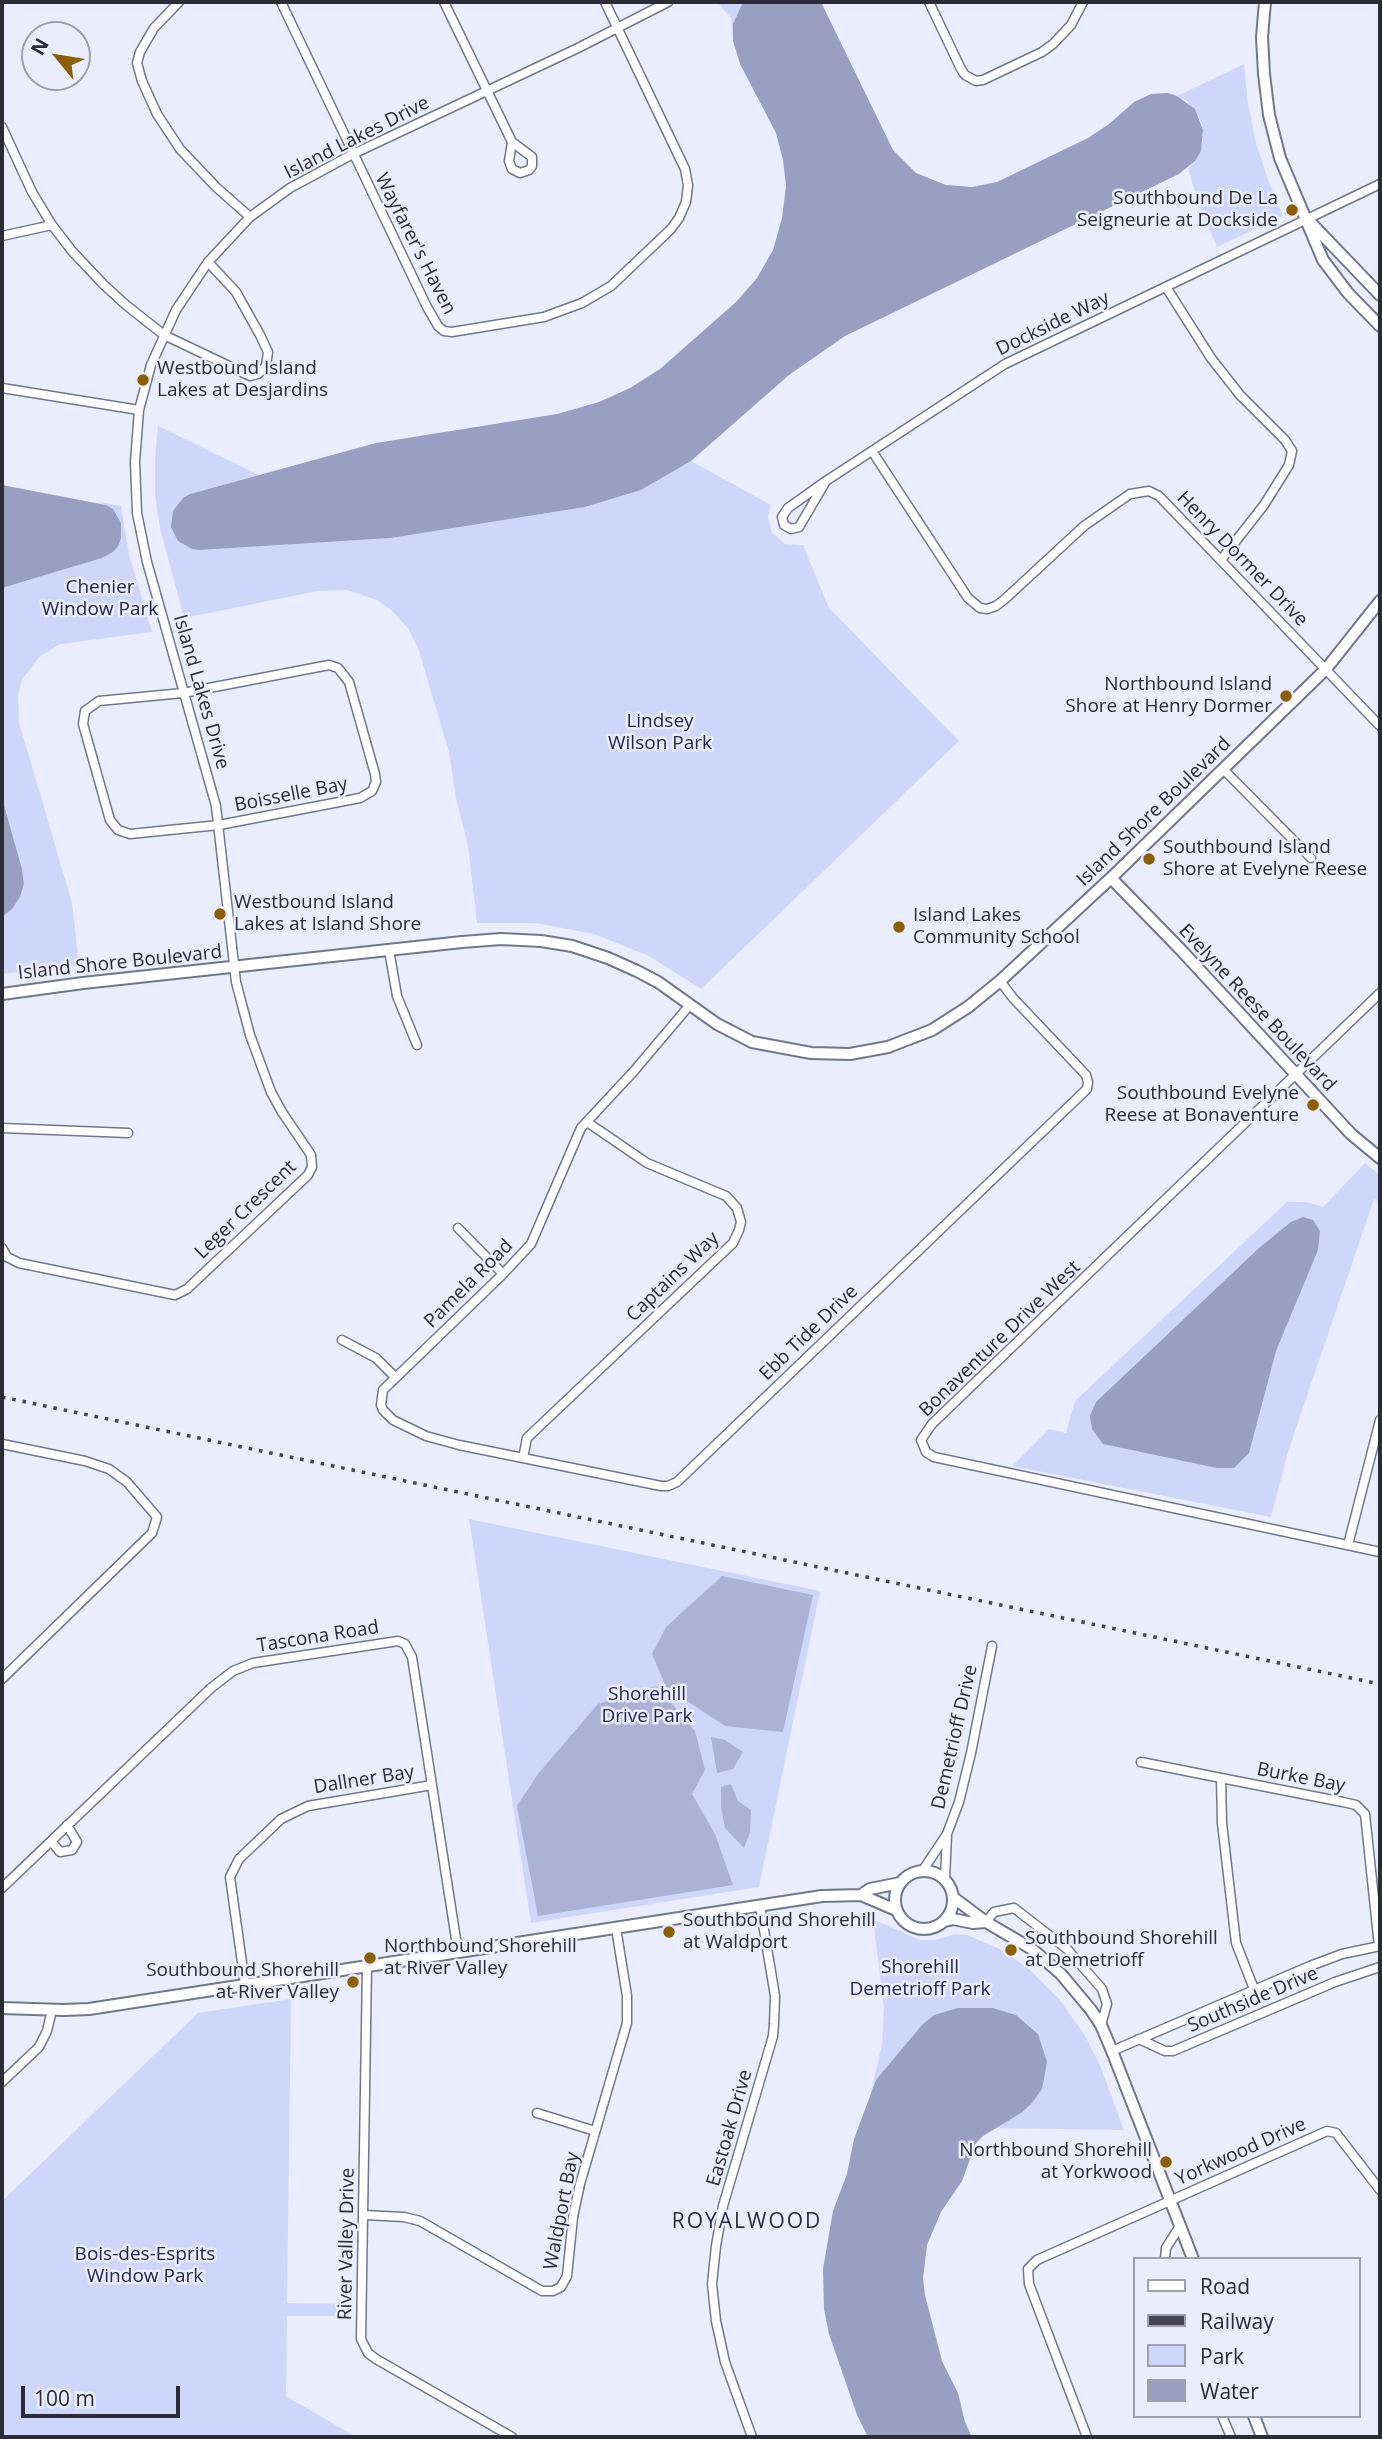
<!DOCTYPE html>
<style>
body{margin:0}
#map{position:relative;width:1382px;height:2439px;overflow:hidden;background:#eaedfd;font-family:"Open Sans",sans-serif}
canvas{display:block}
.frame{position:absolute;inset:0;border:4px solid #2b2c36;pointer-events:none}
.legend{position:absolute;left:1133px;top:2257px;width:228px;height:161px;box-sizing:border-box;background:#eaedfd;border:2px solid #9ea0ad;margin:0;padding:9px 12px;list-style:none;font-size:21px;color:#2b2c36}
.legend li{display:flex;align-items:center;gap:14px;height:35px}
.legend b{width:35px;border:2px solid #9ea0ad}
.north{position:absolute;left:21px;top:21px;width:70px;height:70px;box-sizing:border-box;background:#eaedfd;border:2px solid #9ea0ad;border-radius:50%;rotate:300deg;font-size:19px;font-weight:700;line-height:28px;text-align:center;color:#2b2c36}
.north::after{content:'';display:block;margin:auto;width:24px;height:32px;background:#8c5f03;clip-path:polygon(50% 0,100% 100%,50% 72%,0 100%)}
.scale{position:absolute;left:21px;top:2386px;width:159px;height:32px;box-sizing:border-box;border:4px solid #2b2c36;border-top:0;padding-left:9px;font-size:21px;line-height:24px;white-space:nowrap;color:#2b2c36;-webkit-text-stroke:5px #eaedfd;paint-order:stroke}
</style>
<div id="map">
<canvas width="1382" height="2439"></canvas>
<div class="frame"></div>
<ul class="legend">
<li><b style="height:9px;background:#fff"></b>Road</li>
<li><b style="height:9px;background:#444550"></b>Railway</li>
<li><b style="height:19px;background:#cfd6fb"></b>Park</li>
<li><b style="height:19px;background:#989fc2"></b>Water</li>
</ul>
<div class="north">N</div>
<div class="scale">100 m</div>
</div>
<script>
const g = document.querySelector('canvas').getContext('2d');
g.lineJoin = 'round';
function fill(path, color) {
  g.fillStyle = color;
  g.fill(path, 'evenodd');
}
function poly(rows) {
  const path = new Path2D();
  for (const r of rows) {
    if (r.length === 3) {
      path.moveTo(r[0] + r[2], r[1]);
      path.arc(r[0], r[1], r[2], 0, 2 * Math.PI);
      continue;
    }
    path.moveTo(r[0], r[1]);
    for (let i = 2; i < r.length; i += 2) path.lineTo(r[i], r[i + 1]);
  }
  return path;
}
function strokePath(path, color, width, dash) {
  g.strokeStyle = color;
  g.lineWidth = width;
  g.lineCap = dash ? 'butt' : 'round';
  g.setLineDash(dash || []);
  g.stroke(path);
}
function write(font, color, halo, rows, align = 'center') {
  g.font = font + ' "Open Sans",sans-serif';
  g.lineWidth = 5;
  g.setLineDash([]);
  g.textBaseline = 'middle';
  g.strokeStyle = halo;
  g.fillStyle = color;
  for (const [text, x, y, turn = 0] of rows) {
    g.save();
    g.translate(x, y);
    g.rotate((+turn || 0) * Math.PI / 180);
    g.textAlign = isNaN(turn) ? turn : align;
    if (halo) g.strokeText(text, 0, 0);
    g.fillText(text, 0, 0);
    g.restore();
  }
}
const green = poly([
 [717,2,743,2,733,24,733,41,731,18],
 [1244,64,1248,104,1256,143,1268,180,1283,216,1217,247,1200,208,1188,169,1195,161,1203,141,1203,129,1200,119,1187,101,1177,96],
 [158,426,259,475,190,494,192,549,200,550,391,538,585,507,641,490,691,461,771,505,768,517,772,533,785,544,803,545,829,608,959,741,701,989,649,956,594,934,536,923,477,923,468,845,456,798,449,752,419,651,408,628,390,609,377,600,347,590,318,591,184,618,160,528,155,494,155,459],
 [99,502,121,506,129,554,152,632,60,644,39,657,22,680,18,694,19,722,72,903,79,966,2,974,2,917,12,909,20,897,24,884,22,869,2,798,2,588,102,558,113,552,106,505],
 [1365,1163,1380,1175,1380,1203,1374,1199,1288,1452,1271,1517,1012,1466,1049,1429,1066,1433,1075,1401,1287,1202,1307,1202,1323,1207],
 [469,1519,820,1591,759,1887,531,1923],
 [873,1919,920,1940,934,1940,955,1934,967,1935,1000,1949,1029,1969,1059,1999,1084,2034,1100,2065,1124,2130,995,2128,1021,2113,1038,2034,1016,2015,993,2008,958,2008,871,2092,882,2044,884,2007],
 [291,1999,287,2303,350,2304,350,2316,287,2316,286,2396,356,2437,2,2437,2,2201,198,2013]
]);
const forest = poly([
 [722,1576,813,1595,783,1732,725,1726,666,1687,652,1654,666,1627],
 [657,1686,695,1731,705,1770,692,1794,715,1834,733,1885,538,1916,517,1806,538,1774,598,1704],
 [711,1737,725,1740,743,1752,733,1769,717,1773],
 [731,1784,738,1801,751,1810,750,1832,744,1848,725,1828,721,1807,721,1787]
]);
const water = poly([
 [743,2,821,2,893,150,916,173,946,185,972,187,997,182,1088,138,1109,124,1134,102,1151,94,1168,93,1177,96,1195,109,1203,130,1201,151,1195,161,1179,174,845,336,789,375,691,461,641,490,585,507,391,538,200,550,192,549,178,541,171,527,173,511,183,498,190,494,376,443,557,414,599,402,630,388,660,369,736,302,757,278,773,250,782,218,786,186,783,160,776,133,740,64,733,41,733,24],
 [2,485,106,505,113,509,121,523,121,538,118,546,113,552,102,558,2,588],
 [2,798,22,869,24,884,20,897,12,909,2,917],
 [1303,1217,1313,1220,1320,1231,1318,1250,1276,1351,1249,1453,1234,1468,1217,1468,1103,1444,1092,1429,1090,1416,1096,1402,1259,1248,1291,1222],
 [958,2008,993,2008,1016,2015,1038,2034,1047,2062,1042,2089,1032,2103,1021,2113,983,2136,976,2143,962,2181,941,2212,927,2245,923,2278,925,2295,942,2361,958,2393,965,2422,972,2437,868,2437,857,2415,829,2334,824,2309,823,2269,833,2211,847,2174,854,2139,876,2080,922,2025,934,2015]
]);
const minor = poly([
 [179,2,154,28,140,52,137,63,142,81,157,114,180,149,216,187,250,217],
 [281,2,427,307,438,326,444,331,452,332,544,317,582,303,611,286,671,229,679,218,686,202,688,185,685,169,605,2],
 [444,2,512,142,532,157,532,166,529,170,520,173,512,169,509,161,512,142],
 [929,2,961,69,965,75,976,81,983,80,1042,52,1053,44,1071,25,1083,2],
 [2,127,32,192,52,225,72,251,104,285,126,305,164,335,250,376,258,374,266,366,268,352,260,335,236,292,208,262],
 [2,236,52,225],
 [1166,287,1211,358,1240,395,1285,440,1292,451,1289,465,1264,505,1221,560],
 [2,388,139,410],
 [872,451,968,598,980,608,987,609,996,606,1005,599,1084,526,1130,494,1149,491,1159,496,1380,726],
 [826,481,788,508,782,517,784,525,791,529,799,527,826,481,1005,364,1380,184],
 [329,665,338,668,349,682,375,774,376,782,372,791,360,798,219,825,130,834,118,830,110,820,83,724,85,711,99,701,183,693,329,665],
 [1224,770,1311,858],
 [389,950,397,996,417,1045],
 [1380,993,932,1424,921,1440,926,1452,934,1457,1380,1552],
 [689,1006,634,1071,581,1128,531,1244,503,1274,383,1390,381,1405,383,1410,393,1420,426,1436,459,1445,661,1486,668,1486,677,1482,1087,1089,1088,1082,1086,1075,1013,998,1000,981],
 [2,1128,128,1133],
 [458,1228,503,1274],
 [2,1248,7,1257,19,1263,175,1295,187,1289,308,1175,312,1167,311,1155,282,1112,271,1092,250,1035,236,982,216,806,147,562,137,513,135,462,139,410,151,365,176,310,208,262,250,217,290,188,353,154,578,48,668,2],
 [342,1340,376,1358,395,1377],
 [2,1444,85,1461,109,1469,127,1482,157,1517,152,1533,2,1679],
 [523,1458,527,1438,733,1243,739,1230,741,1222,737,1208,726,1196,647,1163,587,1122],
 [1348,1545,1380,1420],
 [1141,1762,1221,1778],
 [51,1841,60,1852,72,1850,77,1842,67,1825],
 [923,1870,947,1834],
 [945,1879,947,1834,959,1802,971,1753,992,1646],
 [2,1888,211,1688,233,1671,253,1663,398,1641,405,1644,412,1657,458,1952],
 [986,1922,994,1912,1014,1908,1067,1949,1102,1989,1107,2004,1101,2025],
 [367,1966,361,2339,368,2353,376,2359,512,2437],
 [245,1984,230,1877,239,1859,281,1819,308,1806,432,1785],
 [1254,1989,1236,1943,1222,1823,1221,1778,1343,1802,1356,1805,1365,1814,1379,1946],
 [1139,2039,1165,2051,1173,2051,1335,1982,1380,1967],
 [1112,2051,1310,1966,1342,1954,1380,1946],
 [2,2082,39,2047,47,2031,52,2010],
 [537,2113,595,2131],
 [364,2215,404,2217,420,2221,542,2291,553,2291,561,2287,567,2276,573,2217,580,2184,627,2023,627,1996,616,1928],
 [1165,2259,1166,2248,1180,2226],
 [1222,2416,1231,2437],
 [752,2437,725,2362,716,2321,712,2284,716,2246,723,2206,773,2036,774,2024,775,1996,760,1906],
 [1087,2437,1029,2284,1028,2269,1037,2260,1327,2131,1336,2133,1380,2190]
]);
const tertiary = poly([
 [1265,2,1262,37,1264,74,1269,115,1280,158,1323,260,1348,293,1380,326],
 [1311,223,1380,295],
 [1111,878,1182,951,1351,1134,1380,1158],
 [2,994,83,983,462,942,501,939,541,941,572,946,608,958,637,971,658,982,717,1024,752,1042,811,1053,850,1054,888,1047,932,1030,968,1007,1000,981,1111,878,1326,669,1380,601],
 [924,1900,29],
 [861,1895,870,1889,900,1883],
 [954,1898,986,1922,1032,1949,1061,1974,1091,2010,1101,2025,1112,2051,1193,2259],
 [945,1921,953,1919,973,1923,986,1922],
 [2,2008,64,2010,89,2009,822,1896,861,1895,896,1910],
 [1254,2416,1262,2437]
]);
const rail = poly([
 [2,1397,1380,1684]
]);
const markers = [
 [1292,210,7,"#8c5f03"],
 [143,380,7,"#8c5f03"],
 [1286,696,7,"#8c5f03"],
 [1149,859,7,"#8c5f03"],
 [220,914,7,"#8c5f03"],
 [899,927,7,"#8c5f03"],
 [1313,1105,7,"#8c5f03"],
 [669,1932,7,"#8c5f03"],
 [1011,1950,7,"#8c5f03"],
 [370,1958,7,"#8c5f03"],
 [353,1982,7,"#8c5f03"],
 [1166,2162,7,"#8c5f03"]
];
const streetNames = [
 ["Island Lakes Drive",357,138,-27],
 ["Wayfarer's Haven",415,244,63],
 ["Dockside Way",1053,324,-26],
 ["Henry Dormer Drive",1242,559,46],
 ["Island Lakes Drive",201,692,74],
 ["Boisselle Bay",291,795,-11],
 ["Island Shore Boulevard",1154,812,-44],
 ["Island Shore Boulevard",120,963,-6],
 ["Evelyne Reese Boulevard",1257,1008,47],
 ["Leger Crescent",246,1210,-44],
 ["Captains Way",673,1277,-44],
 ["Pamela Road",469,1284,-45],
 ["Ebb Tide Drive",809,1333,-44],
 ["Bonaventure Drive West",1000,1339,-44],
 ["Tascona Road",318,1637,-9],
 ["Demetrioff Drive",955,1737,-77],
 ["Burke Bay",1301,1778,11],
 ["Dallner Bay",364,1780,-9],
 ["Southside Drive",1253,2000,-23],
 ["Eastoak Drive",730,2128,-74],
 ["Yorkwood Drive",1241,2152,-24],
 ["Waldport Bay",562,2211,-79],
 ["River Valley Drive",347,2244,-89]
];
const poiNames = [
 ["Southbound De La",1278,199,"right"],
 ["Seigneurie at Dockside",1278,221,"right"],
 ["Westbound Island",157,369],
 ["Lakes at Desjardins",157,391],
 ["Northbound Island",1272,685,"right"],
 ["Shore at Henry Dormer",1272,707,"right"],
 ["Southbound Island",1163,848],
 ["Shore at Evelyne Reese",1163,870],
 ["Westbound Island",234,903],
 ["Lakes at Island Shore",234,925],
 ["Island Lakes",913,916],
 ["Community School",913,938],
 ["Southbound Evelyne",1299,1094,"right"],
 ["Reese at Bonaventure",1299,1116,"right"],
 ["Southbound Shorehill",683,1921],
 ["at Waldport",683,1943],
 ["Southbound Shorehill",1025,1939],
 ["at Demetrioff",1025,1961],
 ["Northbound Shorehill",384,1947],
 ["at River Valley",384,1969],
 ["Southbound Shorehill",339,1971,"right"],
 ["at River Valley",339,1993,"right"],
 ["Northbound Shorehill",1152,2151,"right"],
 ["at Yorkwood",1152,2173,"right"]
];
const parkNames = [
 ["Chenier",100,588],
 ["Window Park",100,610],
 ["Lindsey",660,722],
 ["Wilson Park",660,744],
 ["Shorehill",647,1695],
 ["Drive Park",647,1717],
 ["Shorehill",920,1968],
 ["Demetrioff Park",920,1990],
 ["Bois-des-Esprits",145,2255],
 ["Window Park",145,2277]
];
const neighbourhoodNames = [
 ["ROYALWOOD",747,2222]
];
fill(green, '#cfd6fb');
fill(forest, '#abb2d5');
fill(water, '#989fc2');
strokePath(minor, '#72778e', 11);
strokePath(tertiary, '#72778e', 14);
strokePath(minor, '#fff', 8);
strokePath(tertiary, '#fff', 10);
strokePath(rail, '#444550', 3.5, [3.5, 7]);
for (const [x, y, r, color] of markers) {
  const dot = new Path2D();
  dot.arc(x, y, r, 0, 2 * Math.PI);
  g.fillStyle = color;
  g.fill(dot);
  strokePath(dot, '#eaedfd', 2.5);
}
write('19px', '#2b2c36', '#eaedfd', streetNames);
write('19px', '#2b2c36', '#eaedfd', poiNames, 'left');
write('19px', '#222654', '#eaedfd', parkNames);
g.letterSpacing = '2px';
write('21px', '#2b2e42', '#eaedfd', neighbourhoodNames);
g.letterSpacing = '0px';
</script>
